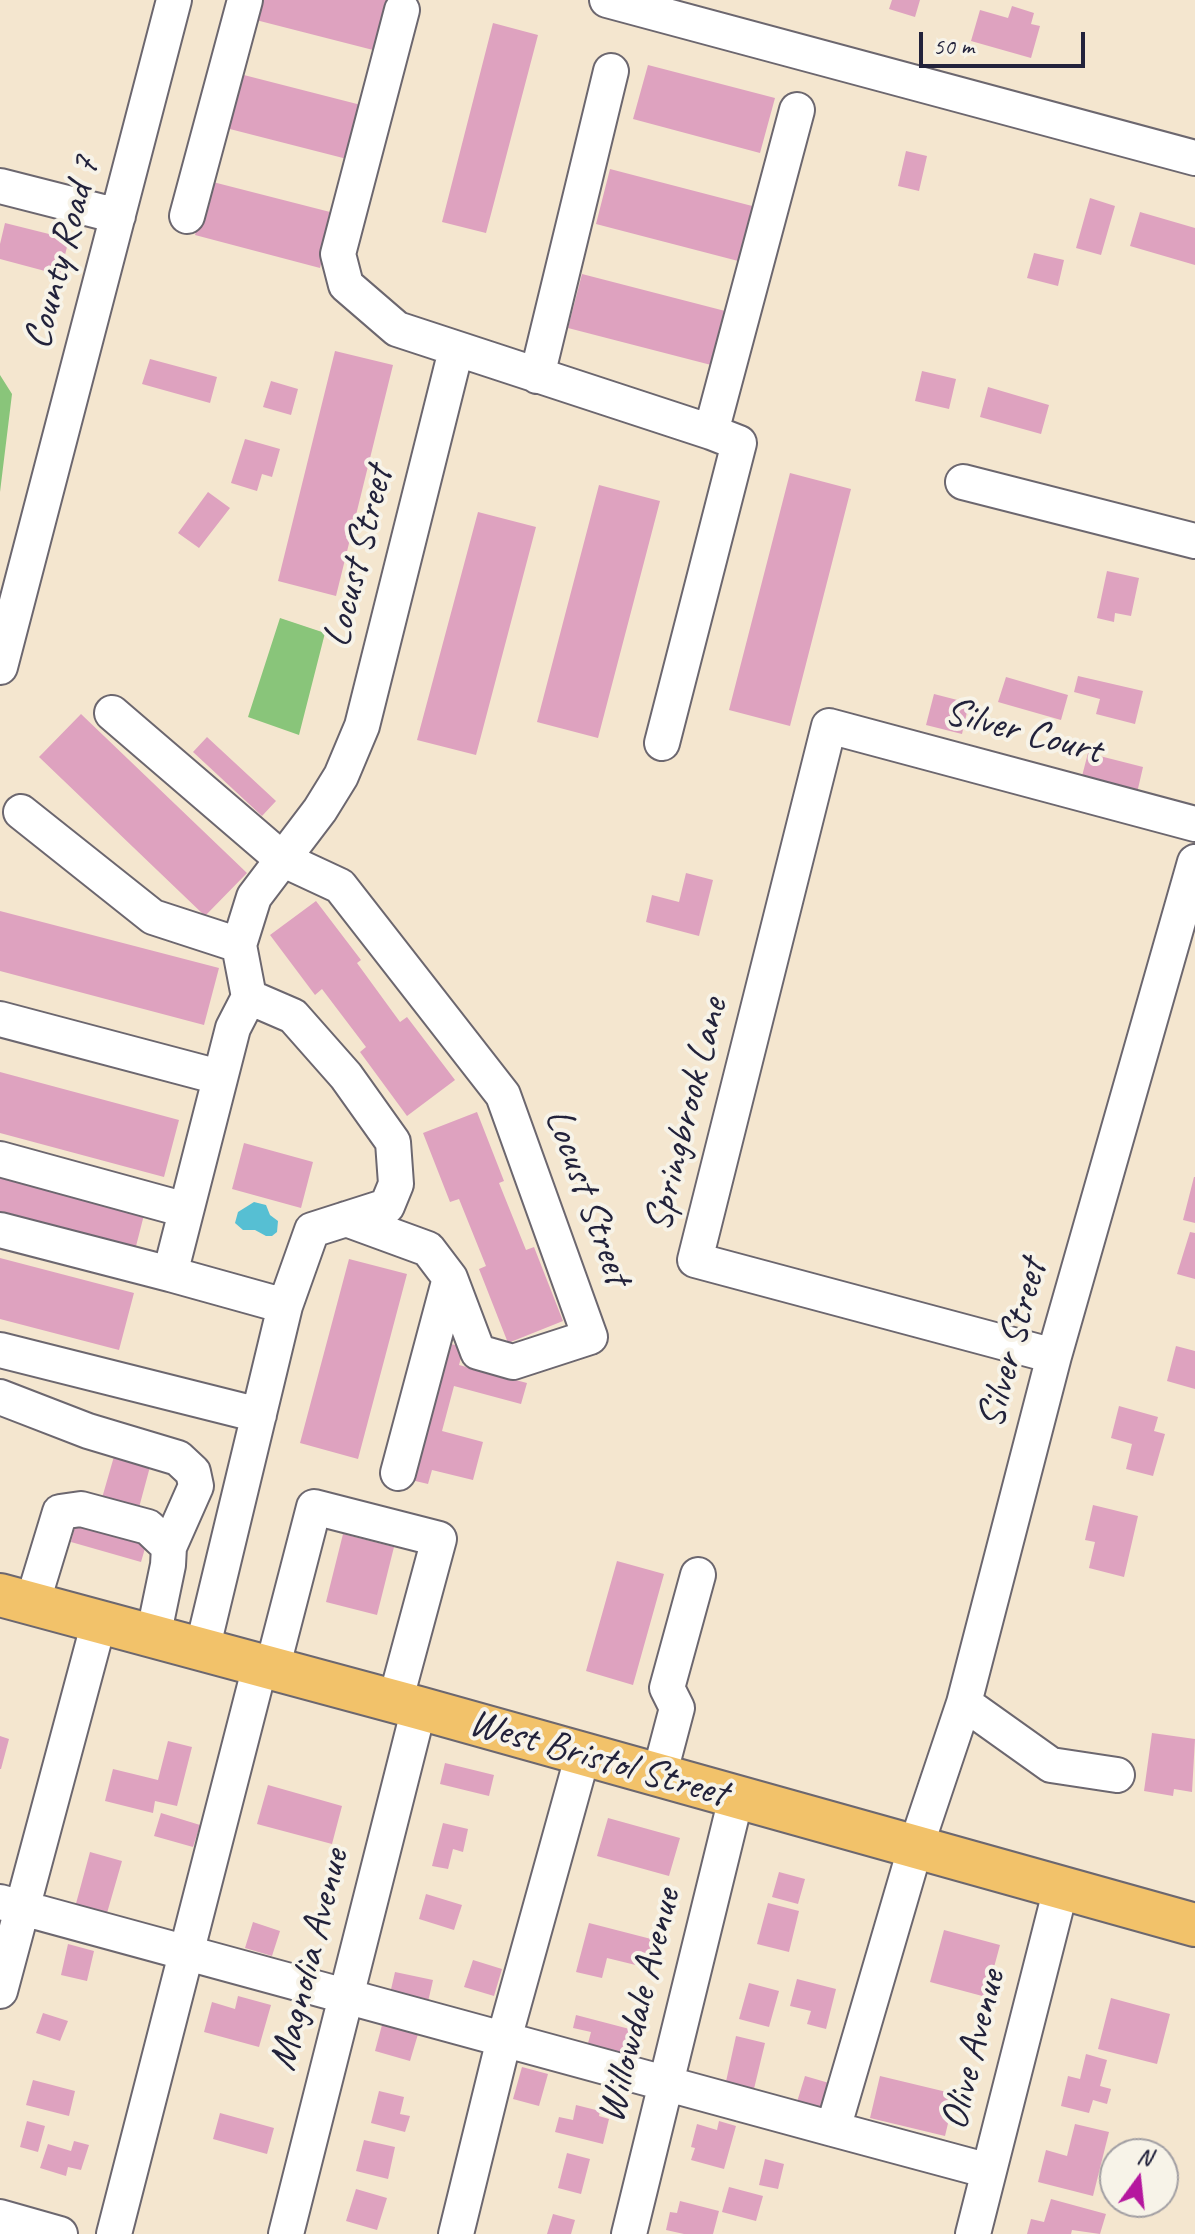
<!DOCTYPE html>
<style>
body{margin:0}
#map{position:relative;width:1195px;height:2234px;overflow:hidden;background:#f4e6cf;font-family:Caveat,sans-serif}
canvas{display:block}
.north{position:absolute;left:1099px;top:2138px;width:80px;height:80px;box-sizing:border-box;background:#f7f3e8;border:2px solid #a29fa3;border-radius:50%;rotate:15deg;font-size:22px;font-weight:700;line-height:32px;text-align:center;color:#22223b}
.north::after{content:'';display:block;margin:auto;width:28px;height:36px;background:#b5179e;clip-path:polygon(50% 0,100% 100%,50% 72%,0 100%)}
.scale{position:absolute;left:919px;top:32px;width:166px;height:36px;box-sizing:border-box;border:4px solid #22223b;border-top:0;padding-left:10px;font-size:24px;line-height:28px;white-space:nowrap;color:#22223b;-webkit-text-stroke:6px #f7f3e8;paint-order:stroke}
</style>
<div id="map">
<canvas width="1195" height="2234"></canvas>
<div class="north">N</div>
<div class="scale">50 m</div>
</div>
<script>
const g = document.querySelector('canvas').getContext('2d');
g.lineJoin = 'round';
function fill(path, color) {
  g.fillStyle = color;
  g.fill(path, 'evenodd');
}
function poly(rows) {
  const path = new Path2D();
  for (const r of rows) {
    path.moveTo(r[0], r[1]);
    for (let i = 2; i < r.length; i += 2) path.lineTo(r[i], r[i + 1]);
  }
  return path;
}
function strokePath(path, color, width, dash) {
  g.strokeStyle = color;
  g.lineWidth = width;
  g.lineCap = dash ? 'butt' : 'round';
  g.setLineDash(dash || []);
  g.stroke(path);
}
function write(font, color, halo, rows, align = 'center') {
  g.font = font + ' Caveat,sans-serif';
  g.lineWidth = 8;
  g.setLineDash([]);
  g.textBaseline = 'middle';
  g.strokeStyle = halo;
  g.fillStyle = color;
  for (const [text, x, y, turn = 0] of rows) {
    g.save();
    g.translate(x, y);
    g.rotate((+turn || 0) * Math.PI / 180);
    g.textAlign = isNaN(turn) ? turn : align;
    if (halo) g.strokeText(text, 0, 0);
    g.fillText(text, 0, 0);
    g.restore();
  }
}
const green = poly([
 [0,375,12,394,0,492],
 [280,618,325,633,299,735,248,717]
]);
const water = poly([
 [254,1202,266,1205,270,1215,278,1221,277,1232,272,1236,266,1236,255,1230,243,1230,235,1223,238,1212]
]);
const building = poly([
 [257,0,390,0,377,51,252,19],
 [892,0,920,0,915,17,889,9],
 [1012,6,1034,13,1031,24,1040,26,1031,58,971,41,980,10,1008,18],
 [493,23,538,35,486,233,442,222],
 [648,65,775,98,760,153,633,119],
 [236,73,361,105,347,159,222,127],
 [906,151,927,156,919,191,898,186],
 [610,169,756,207,742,262,596,224],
 [209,181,334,213,320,268,195,235],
 [1090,198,1115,206,1101,255,1076,248],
 [1140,212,1195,228,1195,265,1130,246],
 [5,223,69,239,60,275,0,259,0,244],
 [1034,253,1064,260,1058,286,1027,278],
 [582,274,729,312,715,366,568,328],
 [335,351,393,365,336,596,278,581],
 [150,359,217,377,210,403,142,384],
 [922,371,956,379,949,409,915,401],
 [271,381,298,389,291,415,263,407],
 [988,387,1049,405,1041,434,980,417],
 [245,439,280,449,272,477,262,474,257,491,231,483],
 [790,473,851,489,790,726,729,710],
 [599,485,660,501,598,738,537,722],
 [208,492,230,508,199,548,178,533],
 [478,512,536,527,476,755,417,740],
 [1107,571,1139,578,1131,616,1115,613,1114,622,1097,618],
 [1078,676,1143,691,1135,724,1096,714,1100,699,1074,692],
 [1006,677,1068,695,1061,720,998,702],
 [934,694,969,703,962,734,926,725],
 [81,714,247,873,205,916,39,757],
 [207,737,276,801,262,816,193,752],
 [1088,753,1143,767,1137,793,1081,780],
 [686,873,713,880,699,936,646,922,652,895,679,902],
 [316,901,361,960,357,963,400,1022,407,1017,455,1080,407,1116,360,1052,366,1047,322,989,315,995,270,935],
 [0,911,219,968,204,1025,0,971],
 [0,1072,179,1120,164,1177,0,1133],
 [477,1112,504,1181,499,1183,526,1250,534,1247,563,1321,508,1343,479,1269,486,1266,459,1199,450,1202,423,1133],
 [244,1143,313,1162,301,1208,232,1189],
 [0,1173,145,1211,134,1254,0,1219],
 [1194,1177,1195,1177,1195,1223,1183,1220],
 [1190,1232,1195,1233,1195,1279,1177,1274],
 [0,1258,134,1293,119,1350,0,1319],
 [349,1259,407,1274,358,1459,300,1443],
 [442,1342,464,1347,459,1365,527,1383,521,1404,454,1386,442,1431,483,1442,473,1480,432,1470,428,1484,407,1479],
 [1176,1346,1195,1351,1195,1389,1167,1381],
 [1119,1406,1158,1417,1154,1431,1165,1434,1153,1476,1126,1469,1132,1444,1111,1438],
 [115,1453,151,1463,137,1515,100,1505],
 [1093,1505,1138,1516,1124,1577,1089,1568,1095,1542,1085,1540],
 [77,1518,148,1538,141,1562,71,1542],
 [343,1534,394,1547,377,1615,326,1602],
 [617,1561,664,1574,633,1685,586,1671],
 [1152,1733,1195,1739,1192,1792,1174,1789,1173,1796,1144,1791],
 [0,1736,9,1739,1,1769,0,1769],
 [168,1741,192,1747,177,1806,155,1801,153,1813,105,1801,113,1769,158,1780],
 [445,1763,494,1775,489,1796,440,1784],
 [268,1785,342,1806,332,1844,257,1824],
 [161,1813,200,1825,193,1847,154,1836],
 [608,1818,680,1838,669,1876,597,1856],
 [443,1823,468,1829,463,1852,453,1849,448,1869,432,1866],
 [90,1852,122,1861,105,1920,74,1911],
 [779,1872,805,1879,798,1904,772,1897],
 [426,1894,462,1905,454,1930,419,1919],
 [768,1903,799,1911,789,1952,757,1944],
 [253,1922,280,1931,272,1956,245,1948],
 [589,1923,655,1940,648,1968,607,1958,602,1978,576,1972],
 [944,1930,1000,1945,986,1997,930,1982],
 [68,1944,94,1951,87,1981,61,1975],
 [473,1960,502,1969,494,1996,464,1987],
 [395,1972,433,1980,427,2006,389,1998],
 [797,1979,836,1989,826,2029,807,2024,811,2011,790,2006],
 [749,1983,779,1991,769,2027,739,2019],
 [238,1996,271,2005,259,2047,204,2032,212,2002,235,2009],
 [1111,1998,1170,2014,1157,2064,1098,2049],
 [43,2013,68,2021,60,2041,36,2033],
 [576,2015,641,2032,634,2059,587,2047,591,2032,573,2028],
 [382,2025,418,2034,410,2061,375,2051],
 [736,2036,765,2043,753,2093,725,2086],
 [1086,2054,1107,2060,1100,2086,1111,2089,1107,2104,1093,2100,1089,2113,1061,2106,1068,2076,1080,2079],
 [522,2067,548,2074,539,2106,513,2099],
 [805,2076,829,2083,821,2109,797,2102],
 [880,2076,955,2094,945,2136,870,2118],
 [33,2080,75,2091,69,2116,26,2105],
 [379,2091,404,2097,400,2114,410,2116,405,2132,371,2123],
 [576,2105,600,2111,599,2116,609,2119,603,2144,555,2132,559,2117,573,2120],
 [220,2113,274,2128,267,2154,213,2139],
 [27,2121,45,2126,38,2152,20,2147],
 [719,2121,736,2126,724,2169,691,2160,695,2148,691,2147,697,2124,717,2130],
 [1075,2124,1109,2132,1093,2196,1038,2182,1046,2150,1067,2156],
 [364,2140,395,2147,388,2179,356,2171],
 [74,2141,89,2145,81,2170,68,2167,66,2176,40,2168,48,2144,71,2151],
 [567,2153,590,2159,581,2194,558,2188],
 [765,2159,784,2164,778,2189,759,2185],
 [729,2187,763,2196,756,2221,722,2212],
 [356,2189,387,2198,377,2230,346,2221],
 [1051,2199,1106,2214,1100,2234,1072,2230,1071,2234,1027,2234,1031,2219,1044,2222],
 [680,2201,719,2211,713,2234,684,2234,666,2230,670,2212,677,2213],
 [553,2214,575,2220,571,2234,547,2234]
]);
const minor = poly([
 [607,0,1195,158],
 [402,10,338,254,346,285,397,329,711,432],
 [0,186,118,216],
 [187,216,245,0],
 [537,376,611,71],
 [963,482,1195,541],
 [0,667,174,0],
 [112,713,282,859,340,886,503,1095,590,1337,513,1362,478,1352,450,1278,428,1249,346,1219],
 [662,743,739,443,711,432,797,110],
 [21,812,153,917,239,945],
 [249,997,293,1016,346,1076,393,1142,396,1184,387,1206,312,1230,285,1306],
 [0,1019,219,1077],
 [0,1159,186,1210],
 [0,1230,170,1274],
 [0,1350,259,1415],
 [1054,1356,695,1260,829,726,1195,824],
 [0,1397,88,1431,178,1458,193,1472,196,1486,169,1547],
 [398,1473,450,1278],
 [32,1604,60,1512,81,1509,148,1527,169,1547,168,1565,153,1637],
 [202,1650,285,1306,170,1274,233,1028,249,997,239,945,254,897,320,810,341,776,362,726,456,350],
 [272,1669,314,1507,439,1539,395,1702],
 [964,1703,1051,1765,1117,1775],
 [659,1776,677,1708,667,1688,698,1575],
 [0,1902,833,2129],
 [0,1991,99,1622],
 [989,2171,833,2129,915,1849,964,1703,1054,1356,1195,862],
 [0,2217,60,2234],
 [114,2234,260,1666],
 [286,2234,419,1708],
 [456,2234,504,2039,583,1754],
 [629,2234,736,1798],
 [973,2234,1061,1888]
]);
const major = poly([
 [0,1595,419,1708,1195,1925]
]);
const streetNames = [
 ["County Road 7",63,253,-75],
 ["Locust Street",359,557,-76],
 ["Silver Court",1023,732,15],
 ["Springbrook Lane",687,1115,-76],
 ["Locust Street",587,1197,70],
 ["Silver Street",1013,1344,-75],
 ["West Bristol Street",598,1759,16],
 ["Magnolia Avenue",310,1960,-76],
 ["Willowdale Avenue",640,2006,-76],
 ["Olive Avenue",974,2050,-76]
];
fill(green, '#89c57a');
fill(water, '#56bfd3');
fill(building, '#dea2bf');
strokePath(minor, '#6c676f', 38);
strokePath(major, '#6c676f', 46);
strokePath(minor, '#fff', 34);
strokePath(major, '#f2c26a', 42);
write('40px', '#22223b', '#f7f3e8', streetNames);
</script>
